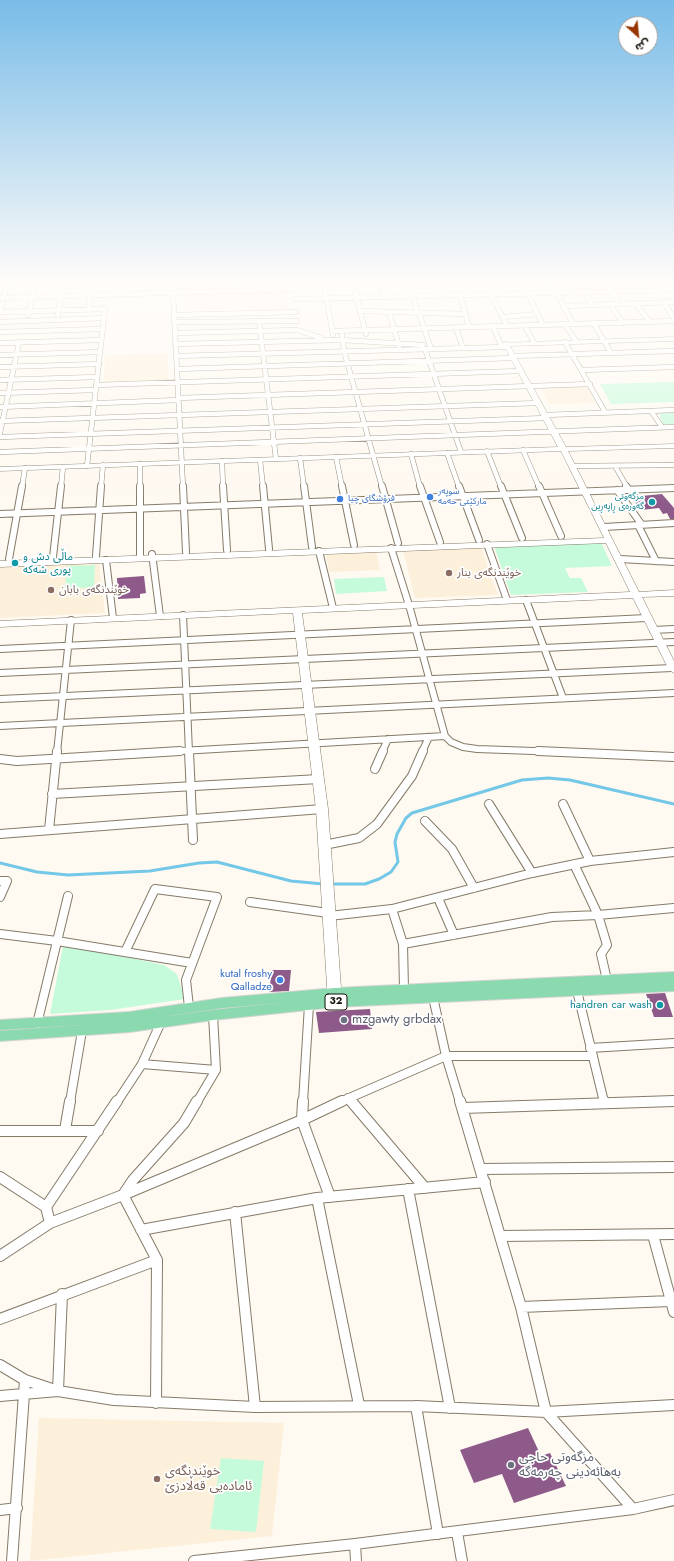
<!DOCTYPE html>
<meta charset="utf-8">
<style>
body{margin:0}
#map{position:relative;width:674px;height:1561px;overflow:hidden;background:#fef9f1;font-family:Jost,"Noto Sans Arabic",sans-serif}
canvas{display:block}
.north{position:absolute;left:618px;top:16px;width:40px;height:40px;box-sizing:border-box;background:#fff;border:1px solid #a1a09d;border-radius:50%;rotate:153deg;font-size:11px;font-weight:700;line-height:16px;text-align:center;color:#15110a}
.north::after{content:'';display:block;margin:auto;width:14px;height:18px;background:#993500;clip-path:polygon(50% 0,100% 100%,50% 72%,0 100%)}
</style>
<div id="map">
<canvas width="674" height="1561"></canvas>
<div class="north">ش</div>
</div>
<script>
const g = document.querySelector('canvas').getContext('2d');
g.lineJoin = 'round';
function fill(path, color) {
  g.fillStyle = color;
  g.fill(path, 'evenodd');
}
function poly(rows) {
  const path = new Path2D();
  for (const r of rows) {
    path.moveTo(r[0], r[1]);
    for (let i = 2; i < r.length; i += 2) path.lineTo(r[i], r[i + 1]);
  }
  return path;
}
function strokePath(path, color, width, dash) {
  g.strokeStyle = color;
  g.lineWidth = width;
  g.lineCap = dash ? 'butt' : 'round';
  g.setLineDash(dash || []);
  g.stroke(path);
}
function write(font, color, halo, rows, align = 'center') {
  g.font = font + ' Jost,"Noto Sans Arabic",sans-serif';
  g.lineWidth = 3.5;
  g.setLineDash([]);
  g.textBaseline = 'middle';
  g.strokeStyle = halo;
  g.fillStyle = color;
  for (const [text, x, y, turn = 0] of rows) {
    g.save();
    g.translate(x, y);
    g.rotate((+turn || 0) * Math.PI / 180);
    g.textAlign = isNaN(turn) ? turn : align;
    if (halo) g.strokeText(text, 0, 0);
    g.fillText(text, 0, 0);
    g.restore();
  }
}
const built = poly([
 [287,291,290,311,249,312,249,308,185,309,184,294],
 [168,353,168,380,104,383,105,355],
 [586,385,596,403,549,404,540,387],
 [481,547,498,595,415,598,403,550],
 [376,551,380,570,329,572,326,554],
 [99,563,105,613,0,618,0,567],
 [39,1418,284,1423,272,1536,30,1561]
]);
const green = poly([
 [674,382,674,402,611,404,600,384],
 [658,412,674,412,674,426,664,426],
 [601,542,612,566,565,568,570,578,581,578,588,592,511,595,494,546],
 [95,565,94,587,65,589,67,566],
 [384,577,387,591,336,594,334,579],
 [63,946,88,949,164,965,177,974,185,999,110,1010,50,1014],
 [221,1458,264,1461,256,1532,210,1529]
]);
const stream = poly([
 [0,863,37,872,68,875,150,871,199,863,217,862,291,881,323,884],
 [332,884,365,884,379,879,391,872,398,862,395,842,397,834,406,818,412,813,522,780,548,778,570,780,674,804]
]);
const building = poly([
 [662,494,674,508,674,519,670,519,667,513,663,514,659,508,641,510,631,497],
 [144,576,146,593,140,594,140,598,118,599,117,578],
 [272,970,291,970,289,991,269,992],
 [665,993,673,1017,654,1017,646,994],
 [370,1009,372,1029,319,1033,316,1012],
 [528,1428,541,1456,550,1453,566,1486,514,1503,502,1474,474,1483,460,1450]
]);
const streetFar3 = poly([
 [149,284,149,293],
 [179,284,179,292],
 [324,284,333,335],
 [353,284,366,334],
 [381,284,385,297],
 [409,284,412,296],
 [437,284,441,295],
 [465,284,469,295],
 [494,284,499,294],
 [523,284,543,325],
 [552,284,573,324],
 [580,284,592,305],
 [607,284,620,304],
 [173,293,183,487],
 [120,294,121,284],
 [491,294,507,326],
 [460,295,469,327],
 [413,296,417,312],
 [0,298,294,289],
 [295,299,674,290],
 [635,303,650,322],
 [664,303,674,318],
 [610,304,623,323],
 [563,306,674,302],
 [89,309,92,284],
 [361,311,466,314],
 [0,312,105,309,87,466],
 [389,312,399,346],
 [0,313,7,284],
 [419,313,431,349],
 [28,315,35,284],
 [58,315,63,284],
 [174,315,296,312],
 [503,317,538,314],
 [259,321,276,459],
 [0,322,104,318],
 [174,322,297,321],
 [594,324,611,353],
 [565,325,576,341],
 [525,326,534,343],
 [493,327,502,347],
 [456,328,463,348],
 [333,331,674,321],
 [0,332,102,329],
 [175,333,297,330,321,338],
 [342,335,344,351,382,487],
 [565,342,605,412],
 [0,343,101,340],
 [175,344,342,340,423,345],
 [425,349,461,452],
 [0,355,100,352],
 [176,356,505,347,506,344],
 [512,356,674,351],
 [0,367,99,364],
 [177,369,513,358],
 [582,370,674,367],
 [0,380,97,377],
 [96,385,520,371],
 [0,393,95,390],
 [178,398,590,384],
 [0,407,178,400],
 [651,411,662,427],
 [546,415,674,410],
 [0,421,539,403],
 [0,433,19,343],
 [0,437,547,418],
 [523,450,539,487],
 [487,451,501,487],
 [0,452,674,427],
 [447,453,459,487],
 [411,454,420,487],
 [336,457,342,487],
 [300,458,304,487],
 [260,460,263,487],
 [222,461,223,487],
 [140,464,140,487],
 [572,466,674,465],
 [615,466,627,487],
 [22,487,25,468],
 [61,487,63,467],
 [101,487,103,465]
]);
const streetFar2 = poly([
 [140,486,140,558],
 [183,486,186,552],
 [223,486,227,550],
 [263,486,269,549],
 [304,486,312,547],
 [342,486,354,545],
 [382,486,398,543],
 [420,486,440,542],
 [459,486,479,540],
 [501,486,522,538],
 [539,486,561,536],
 [626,486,629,490],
 [617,490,642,525],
 [0,514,674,488],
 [638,525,656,561],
 [604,527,674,523],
 [487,544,507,600],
 [391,548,409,605,445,736,451,742,463,747,477,749,562,752],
 [319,551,333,608],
 [152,554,160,616],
 [96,556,101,486],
 [53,557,61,486],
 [9,559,22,486],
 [620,559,674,562],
 [106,560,113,618],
 [526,600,563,698],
 [183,615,189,752],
 [653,630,674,629],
 [0,649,647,618],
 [0,673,674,642],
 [0,699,672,668],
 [0,726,674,693],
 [57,752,71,620],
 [163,752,445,736],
 [382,752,388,739],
 [422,752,429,737]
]);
const streetFar1 = poly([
 [189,751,193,840],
 [538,751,674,757],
 [0,759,17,761,180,751],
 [375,769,383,751],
 [52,794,319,779],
 [489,804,532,873],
 [563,804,590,861],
 [425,821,452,849,474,888],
 [49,830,57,751],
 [0,834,322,809],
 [324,845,359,838,377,824,412,776,423,751],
 [574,864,598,915,607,945,601,954,607,980],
 [0,881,7,881,0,897],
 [438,898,454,935],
 [250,902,328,913],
 [392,909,403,944,404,989],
 [329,916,392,909,532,873,590,861,674,852],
 [0,934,57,941,192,963],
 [403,944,552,917,598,915,674,908],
 [125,952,155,889,217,897,186,980,189,1007],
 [577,991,604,1102],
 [433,997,446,1056,460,1102],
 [37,1024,68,896],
 [590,1048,674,1043],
 [142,1064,216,1070],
 [348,1098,351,1102],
 [70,1102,82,1031],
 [117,1102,142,1064,161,1022],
 [197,1102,216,1070,213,1015],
 [303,1102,309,1005],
 [340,1102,446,1056,593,1056],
 [646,1102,674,1101]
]);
const street = poly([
 [303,1101,302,1120,330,1197],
 [351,1101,425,1188],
 [460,1101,521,1307,546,1412,674,1405],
 [604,1101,604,1103],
 [463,1108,674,1101],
 [65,1130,70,1101],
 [0,1131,98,1131],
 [481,1169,674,1167],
 [0,1177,46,1207],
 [408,1189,450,1408],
 [317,1198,359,1405],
 [235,1212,255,1407],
 [50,1223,46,1207,117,1101],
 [141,1230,317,1198,485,1182],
 [653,1235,674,1312],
 [501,1236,674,1234],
 [0,1256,50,1223,123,1195,302,1120,342,1101],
 [521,1307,671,1301],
 [0,1319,157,1260],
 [0,1365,25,1380,58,1391,114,1400,255,1407,416,1406,546,1412,633,1509,674,1500],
 [0,1396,58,1391,62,1294],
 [156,1403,157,1260,123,1195,133,1180,184,1123,197,1101],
 [416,1406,438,1534],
 [0,1510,17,1508],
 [457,1532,462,1561],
 [355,1544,356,1561],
 [12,1561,25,1380],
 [194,1561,355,1544,633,1509]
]);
const secondary = poly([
 [674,337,674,341,510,346,566,447,674,444,674,448,568,451,639,592,674,590,674,596,642,597,674,661,674,673,669,670,633,598,302,613,328,809,342,1002,340,1005,335,1007,330,1005,328,1002,316,809,293,613,0,627,0,621,630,592,606,543,0,567,0,561,604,538,561,451,0,471,0,467,558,447,504,346,499,345,499,343,674,337]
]);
const primary = poly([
 [674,972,674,991,336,1007,213,1020,130,1032,0,1041,0,1031,81,1025,0,1030,0,1020,129,1012,222,998,335,988,674,972],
 [278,1003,213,1010,156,1018,222,1008,278,1003]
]);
const markers = [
 [430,497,4,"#3f7fe0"],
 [340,499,4,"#3f7fe0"],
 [652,502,4,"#0f9aa8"],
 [15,563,4,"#0f9aa8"],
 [449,573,4,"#8d6e63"],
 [51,590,4,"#8d6e63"],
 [280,980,4,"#3f7fe0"],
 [660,1005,4,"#0f9aa8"],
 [344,1020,4,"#6b7280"],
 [511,1465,4,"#6b7280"],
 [157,1479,4,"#8d6e63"]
];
const farShopnames = [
 ["سوپەر",438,492],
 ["مارکێتی حەمە",438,502],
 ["فرۆشگای چیا",348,499]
];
const farCulturenames = [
 ["مزگەوتی",644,497],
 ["گەورەی ڕاپەڕین",644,507]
];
const shields = [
 [336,1002,22]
];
const shieldNames = [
 ["32",336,1002]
];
const cultureNames = [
 ["ماڵی دش و",23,557],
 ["پوری شەکە",23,570],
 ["handren car wash",652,1005,"right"]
];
const educationNames = [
 ["خوێندنگەی بنار",457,573],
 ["خوێندنگەی بابان",59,590]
];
const shopNames = [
 ["kutal froshy",272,974],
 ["Qalladze",272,987]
];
const nearWorshipnames = [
 ["mzgawty grbdax",352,1020],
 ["مزگەوتی حاجی",519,1458],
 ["بەهائەدینی چەرمەگە",519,1473]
];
const nearEducationnames = [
 ["خوێندنگەی",165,1472],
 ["ئامادەیی قەڵادزێ",165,1487]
];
fill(built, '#fdf0da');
fill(green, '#c5fbdb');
strokePath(stream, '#73c7e7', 3);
fill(building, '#8d5a89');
strokePath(streetFar3, '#857b69', 5.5);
strokePath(streetFar2, '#857b69', 8);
strokePath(streetFar1, '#857b69', 10);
strokePath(street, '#857b69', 12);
strokePath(secondary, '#857b69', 1);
strokePath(primary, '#d5d4d3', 2);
strokePath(streetFar3, '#fff', 4.5);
strokePath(streetFar2, '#fff', 6);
strokePath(streetFar1, '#fff', 8);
strokePath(street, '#fff', 10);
fill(secondary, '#fff');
fill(primary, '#8bdaaf');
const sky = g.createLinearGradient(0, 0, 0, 503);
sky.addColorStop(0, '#79bce8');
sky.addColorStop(0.56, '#fffcf9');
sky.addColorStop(1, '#fffcf900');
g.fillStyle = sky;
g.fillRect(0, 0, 674, 503);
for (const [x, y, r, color] of markers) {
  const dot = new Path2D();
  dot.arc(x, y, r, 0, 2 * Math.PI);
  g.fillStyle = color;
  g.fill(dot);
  strokePath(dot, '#fff', 1.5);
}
write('9px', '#366cbe', '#fff', farShopnames, 'left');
write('9px', '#0d838f', '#fff', farCulturenames, 'right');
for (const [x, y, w] of shields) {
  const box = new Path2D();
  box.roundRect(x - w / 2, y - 8, w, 16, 3);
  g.fillStyle = '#fff';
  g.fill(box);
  strokePath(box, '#15110a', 1);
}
write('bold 10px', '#15110a', null, shieldNames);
write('11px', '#0d838f', '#fff', cultureNames, 'left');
write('11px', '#785e54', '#fff', educationNames, 'left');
write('11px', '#366cbe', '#fff', shopNames, 'right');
write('13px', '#5b616d', '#fff', nearWorshipnames, 'left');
write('13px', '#785e54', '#fff', nearEducationnames, 'left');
</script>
